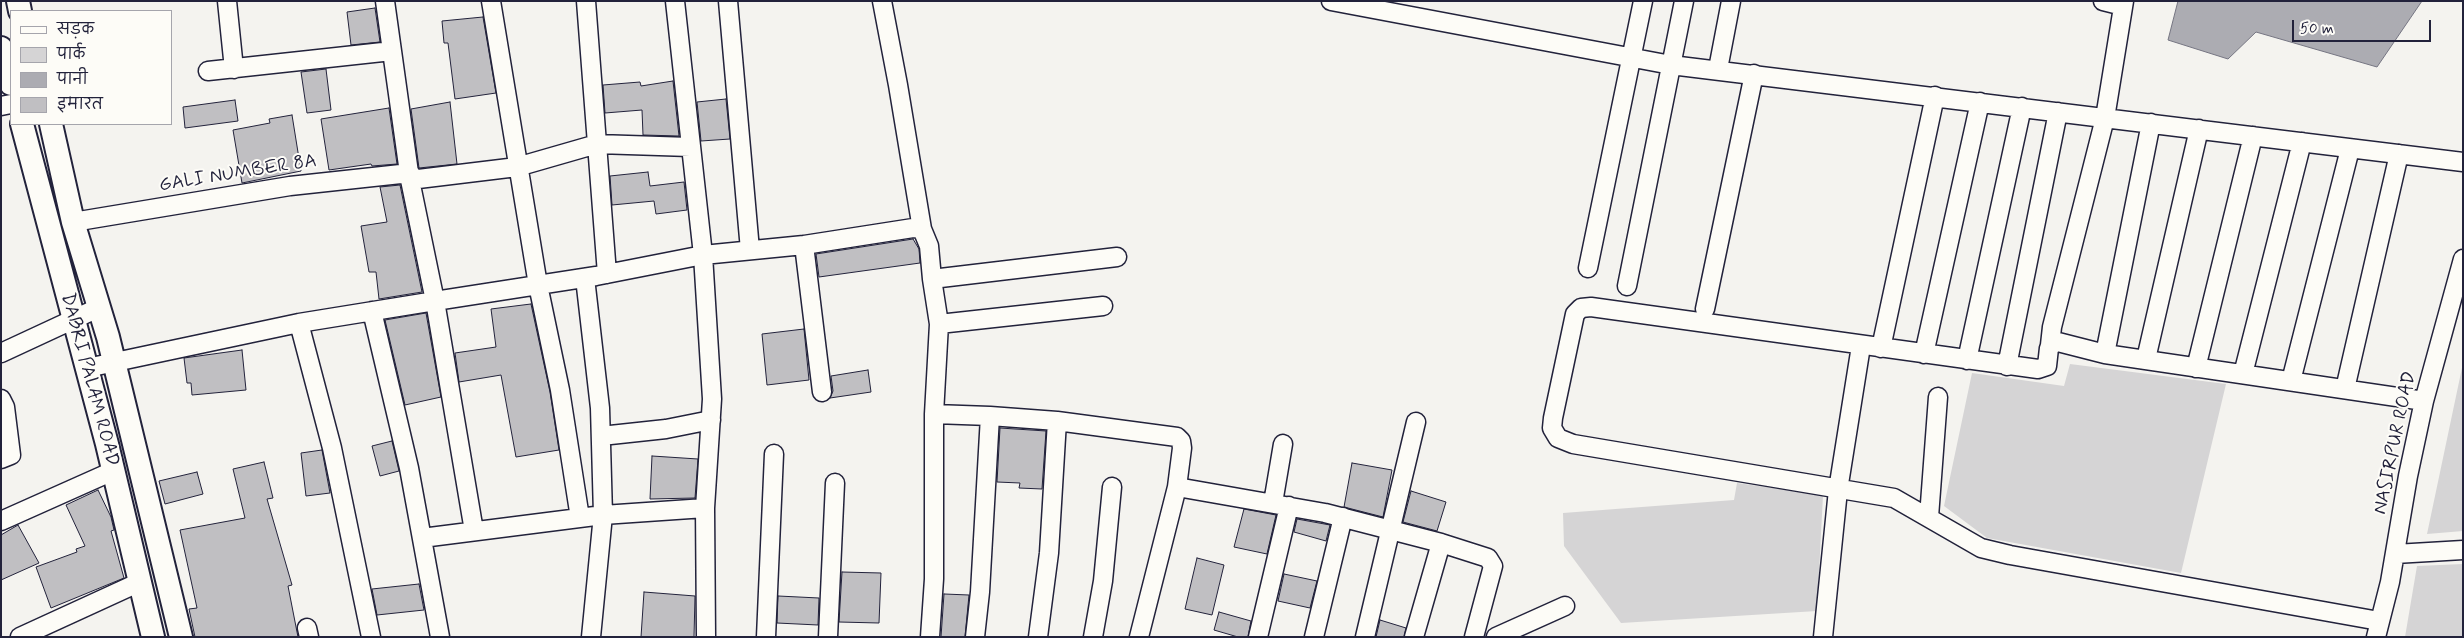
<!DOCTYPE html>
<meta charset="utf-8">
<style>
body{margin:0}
#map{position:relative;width:2464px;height:638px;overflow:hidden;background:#f4f3ef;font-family:Mynerve,"Playpen Sans Deva",sans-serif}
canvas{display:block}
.frame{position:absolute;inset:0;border:2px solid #22223b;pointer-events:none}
.legend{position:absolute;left:10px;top:10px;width:162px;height:115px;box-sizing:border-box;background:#fdfcf7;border:1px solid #a5a5ac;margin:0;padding:6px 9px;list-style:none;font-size:15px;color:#22223b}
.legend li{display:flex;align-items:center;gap:10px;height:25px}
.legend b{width:25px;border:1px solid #a5a5ac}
.scale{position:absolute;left:2292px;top:20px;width:139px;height:22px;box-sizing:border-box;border:2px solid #22223b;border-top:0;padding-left:6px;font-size:15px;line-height:18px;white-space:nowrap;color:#22223b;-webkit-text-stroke:4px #fdfcf7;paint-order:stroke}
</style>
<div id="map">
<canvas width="2464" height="638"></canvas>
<div class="frame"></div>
<ul class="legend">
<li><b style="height:6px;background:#fdfcf7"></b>सड़क</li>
<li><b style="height:14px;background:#d5d4d5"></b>पार्क</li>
<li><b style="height:14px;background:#acacb2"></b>पानी</li>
<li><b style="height:14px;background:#c0bfc2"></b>इमारत</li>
</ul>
<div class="scale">50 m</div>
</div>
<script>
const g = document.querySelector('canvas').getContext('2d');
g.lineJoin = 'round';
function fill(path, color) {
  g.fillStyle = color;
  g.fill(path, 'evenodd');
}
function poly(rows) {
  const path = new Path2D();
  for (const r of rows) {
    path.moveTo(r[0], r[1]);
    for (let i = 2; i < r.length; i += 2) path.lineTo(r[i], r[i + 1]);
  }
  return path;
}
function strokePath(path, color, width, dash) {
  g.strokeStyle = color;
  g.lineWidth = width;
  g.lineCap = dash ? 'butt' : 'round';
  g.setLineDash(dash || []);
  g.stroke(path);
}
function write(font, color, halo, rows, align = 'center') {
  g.font = font + ' Mynerve,sans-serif';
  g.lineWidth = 4;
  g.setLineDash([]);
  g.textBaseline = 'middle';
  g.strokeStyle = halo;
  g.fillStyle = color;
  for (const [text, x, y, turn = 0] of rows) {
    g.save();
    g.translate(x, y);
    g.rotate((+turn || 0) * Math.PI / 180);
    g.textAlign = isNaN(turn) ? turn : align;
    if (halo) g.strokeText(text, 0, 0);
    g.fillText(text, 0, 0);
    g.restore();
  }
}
const green = poly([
 [2463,363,2463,531,2427,534],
 [2070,364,2226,384,2181,573,1987,538,1944,506,1972,373,2064,386],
 [1737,483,1823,495,1817,611,1621,623,1564,546,1563,513,1734,500],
 [2463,564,2463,637,2405,637,2417,566]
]);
const water = poly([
 [2178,1,2422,1,2377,67,2256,32,2228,59,2168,40,2178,1]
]);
const building = poly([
 [375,8,380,42,351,45,347,12,375,8],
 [483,17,496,93,455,99,448,43,444,43,442,21,483,17],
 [326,69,331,110,307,113,301,72,326,69],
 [673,81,679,136,643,135,642,110,605,113,603,85,640,82,641,86,673,81],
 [726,99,730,139,701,141,697,102,726,99],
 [235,100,238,121,185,128,183,107,235,100],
 [450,102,457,164,419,168,411,109,450,102],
 [389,108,397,164,372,166,371,164,329,170,321,119,389,108],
 [292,115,301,171,242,183,233,130,270,123,269,119,292,115],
 [648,172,650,186,684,182,687,210,656,214,654,201,612,205,610,176,648,172],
 [400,185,422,292,379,299,376,272,369,272,361,226,387,222,380,187,400,185],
 [913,239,919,249,920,263,819,277,816,254,913,239],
 [531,304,550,392,559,450,516,457,501,375,459,382,455,353,496,347,491,309,531,304],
 [426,313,441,397,405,405,385,320,426,313],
 [804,329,809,380,767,385,762,334,804,329],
 [242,350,246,390,192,395,191,383,187,383,184,358,242,350],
 [868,370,871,392,830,398,833,391,831,376,868,370],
 [1000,428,1046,431,1042,489,1019,488,1020,483,997,482,1000,428],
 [392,441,399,471,380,476,372,446,392,441],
 [322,450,330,493,306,496,301,453,322,450],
 [652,456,698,459,695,498,650,499,652,456],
 [264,462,273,498,267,499,292,585,288,586,298,637,195,637,189,609,197,608,180,530,245,518,233,469,264,462],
 [1352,463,1392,470,1383,517,1344,507,1352,463],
 [197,472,203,494,165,504,159,481,197,472],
 [98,490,111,517,114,530,111,531,124,578,51,608,36,567,77,552,76,549,85,546,66,505,98,490],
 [1411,491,1446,502,1437,531,1403,522,1411,491],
 [1244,509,1276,515,1267,554,1234,547,1244,509],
 [1297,519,1330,525,1326,541,1294,532,1297,519],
 [18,525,39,563,1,580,1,535,18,525],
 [1197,558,1224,565,1212,615,1185,609,1197,558],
 [842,572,881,573,879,623,839,622,842,572],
 [1284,574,1317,581,1310,608,1278,601,1284,574],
 [419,584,424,610,377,615,372,589,419,584],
 [644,592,695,596,694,637,641,637,644,592],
 [944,594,969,595,965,637,941,637,944,594],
 [778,596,819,598,818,625,777,623,778,596],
 [1219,612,1251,621,1248,637,1238,637,1214,630,1219,612],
 [1380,620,1406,628,1404,637,1376,637,1380,620]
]);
const minor = poly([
 [227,1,234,69],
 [491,1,538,285,560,390,580,518],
 [586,1,607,274],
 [675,1,703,255,712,399,705,508,706,637],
 [728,1,750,250],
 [882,1,898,85,922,229],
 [1331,1,1671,65,2463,162],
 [2103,1,2123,6],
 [1718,69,1731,1],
 [208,71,392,51,385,1],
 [1,106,11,104],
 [410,180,517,167,597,144,690,147],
 [73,222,290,186,410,173],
 [804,245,822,392],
 [1588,268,1643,1],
 [585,278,600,408,603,515,705,508],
 [932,279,1117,257],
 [1627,286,1684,1],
 [1705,309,1754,74],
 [372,311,409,468,440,637],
 [299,323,332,448,371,637],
 [939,324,1103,306],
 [2050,345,2052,327,2105,118,2124,1],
 [1881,348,1935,96],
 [1,353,98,308],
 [1924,354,1980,102],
 [2105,354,2151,123],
 [2146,359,2199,129],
 [1967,360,2022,107],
 [2007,366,2058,112],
 [87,368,299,323,435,301,410,180,392,51],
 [2196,368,2253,136],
 [2243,374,2302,142],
 [2291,381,2350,149],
 [2345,389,2399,154],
 [1,399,5,407,11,455,1,459],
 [601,436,666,429,711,420],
 [1273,503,1283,444],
 [1929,517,1938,397],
 [1,521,113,471],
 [474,531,435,301,596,276,703,255,804,245,913,228,922,229,929,246,932,279,939,324,934,414],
 [422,538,603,515,591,637],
 [2395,554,2463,550],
 [2379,621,2010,555,1981,548,1894,498,1573,444,1558,438,1552,428,1553,418,1575,314,1581,308,1591,307,2038,369,2047,366,2049,348,2054,343,2058,342,2105,354,2424,401],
 [307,628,309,637],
 [20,637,140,582],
 [766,637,774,454],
 [828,637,835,483],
 [930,637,934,579,934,414,990,416,1057,421,1177,437,1181,441,1182,448,1177,487],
 [975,637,980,592,990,416],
 [1038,637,1049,553,1057,421],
 [1093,637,1103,581,1112,487],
 [1139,637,1177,487,1325,513,1441,543,1488,558,1493,566,1474,637],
 [1258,637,1289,506],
 [1314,637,1343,517],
 [1365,637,1416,422],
 [1414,637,1441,543],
 [1496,637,1565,606],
 [1823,637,1838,490,1861,346],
 [2376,637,2390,582,2408,476,2424,401,2463,259]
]);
const major = poly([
 [18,1,20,11],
 [1,48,11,84],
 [22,124,107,444,153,637],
 [51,124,73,222,108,337,181,637]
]);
const streetNames = [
 ["GALI NUMBER 8A",238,174,-9],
 ["DABRI PALAM ROAD",89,380,75],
 ["NASIRPUR ROAD",2396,443,-78]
];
fill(green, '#d5d4d5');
fill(water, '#acacb2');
strokePath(water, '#757582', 1);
fill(building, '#c0bfc2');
strokePath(building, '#22223b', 1);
strokePath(minor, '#22223b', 21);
strokePath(major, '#22223b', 26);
strokePath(minor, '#fdfcf7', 18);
strokePath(major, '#fdfcf7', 22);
write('19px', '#22223b', '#fdfcf7', streetNames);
</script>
